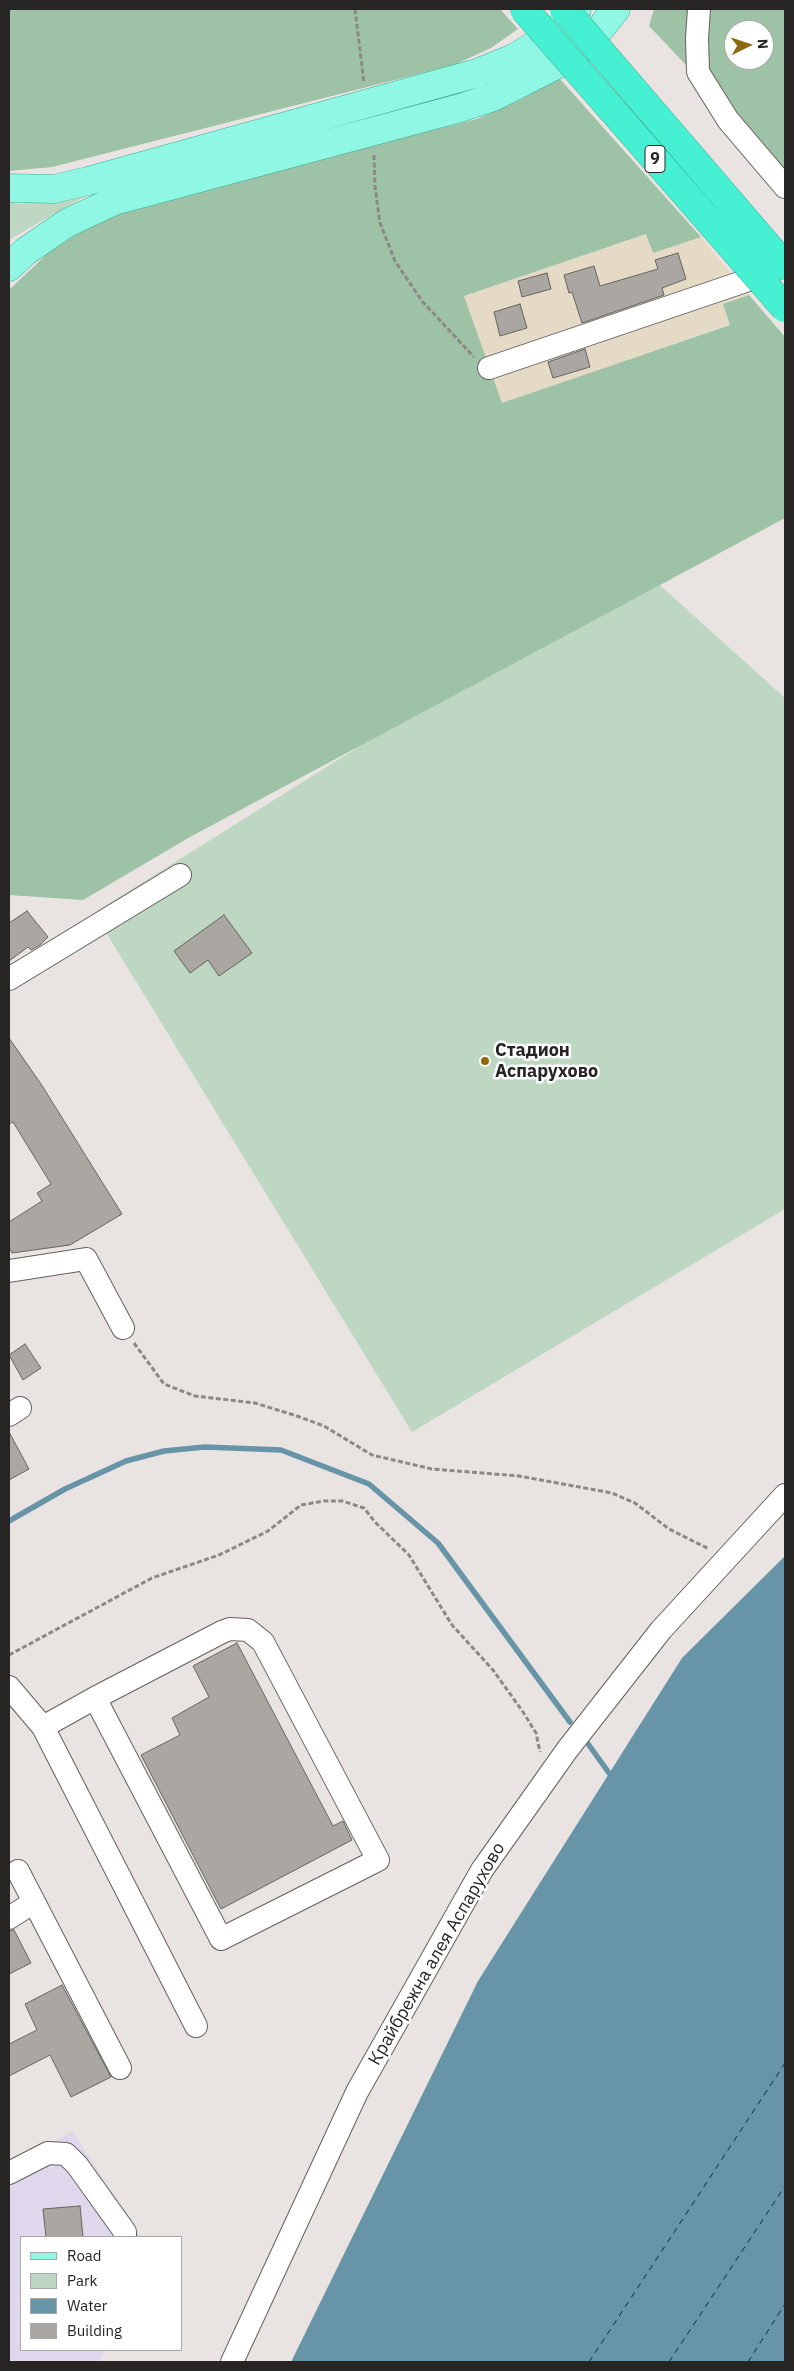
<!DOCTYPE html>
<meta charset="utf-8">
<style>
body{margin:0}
#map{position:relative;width:794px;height:2371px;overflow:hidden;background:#e9e4e1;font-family:"IBM Plex Sans",sans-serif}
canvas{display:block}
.frame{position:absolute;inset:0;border:10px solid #272524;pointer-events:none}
.legend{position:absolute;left:20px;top:2236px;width:162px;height:115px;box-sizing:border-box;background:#fff;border:1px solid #a9a8a7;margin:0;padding:6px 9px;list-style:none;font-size:15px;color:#272524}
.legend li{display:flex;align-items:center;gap:10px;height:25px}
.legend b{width:25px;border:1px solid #a9a8a7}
.north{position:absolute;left:724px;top:20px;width:50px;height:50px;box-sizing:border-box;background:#fff;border:1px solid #a9a8a7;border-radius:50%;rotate:86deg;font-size:14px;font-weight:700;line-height:20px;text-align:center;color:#272524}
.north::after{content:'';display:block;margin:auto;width:18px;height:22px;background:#8e680c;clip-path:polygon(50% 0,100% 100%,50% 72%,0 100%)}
</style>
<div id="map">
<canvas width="794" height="2371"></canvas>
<div class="frame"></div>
<ul class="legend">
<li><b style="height:6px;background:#8ff7e4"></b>Road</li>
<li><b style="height:14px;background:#bed7c2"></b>Park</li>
<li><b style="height:14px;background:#6894a7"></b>Water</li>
<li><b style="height:14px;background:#aaa6a2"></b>Building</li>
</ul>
<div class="north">N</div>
</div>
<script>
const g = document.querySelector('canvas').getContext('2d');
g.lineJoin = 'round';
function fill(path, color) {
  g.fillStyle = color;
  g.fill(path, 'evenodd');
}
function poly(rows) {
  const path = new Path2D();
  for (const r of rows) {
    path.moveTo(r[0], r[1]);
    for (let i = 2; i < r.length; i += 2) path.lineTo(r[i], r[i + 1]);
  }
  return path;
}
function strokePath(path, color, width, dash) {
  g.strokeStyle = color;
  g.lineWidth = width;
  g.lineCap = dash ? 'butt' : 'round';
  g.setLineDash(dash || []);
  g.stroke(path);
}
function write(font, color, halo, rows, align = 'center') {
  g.font = font + ' "IBM Plex Sans",sans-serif';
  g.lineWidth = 5;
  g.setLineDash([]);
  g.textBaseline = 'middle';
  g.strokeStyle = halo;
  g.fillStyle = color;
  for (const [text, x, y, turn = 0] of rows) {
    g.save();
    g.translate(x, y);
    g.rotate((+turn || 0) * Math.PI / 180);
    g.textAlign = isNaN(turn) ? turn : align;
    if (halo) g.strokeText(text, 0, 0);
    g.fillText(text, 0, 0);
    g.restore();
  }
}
const commercial = poly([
 [647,234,653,252,701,237,749,295,723,304,730,324,502,404,464,296]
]);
const education = poly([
 [72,2131,142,2237,21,2237,21,2350,105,2350,99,2362,9,2362,9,2167]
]);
const green = poly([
 [91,193,12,238,9,241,9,202,19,204],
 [642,569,785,698,785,1209,412,1432,94,913]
]);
const forest = poly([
 [9,9,500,9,518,29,491,48,454,65,52,167,9,171],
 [654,9,785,9,785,169,649,26],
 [734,30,764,30,764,60,734,60],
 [559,78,701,237,653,253,646,234,464,296,502,403,730,325,723,304,749,295,785,337,785,518,190,837,83,900,9,895,9,290,47,254,98,220,148,202,477,119,522,99]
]);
const water = poly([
 [785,1556,785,2362,291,2362,478,1981,682,1658]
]);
const stream = poly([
 [9,1521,65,1489,126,1461,164,1451,205,1447,281,1450,369,1484,438,1543,570,1722],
 [586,1741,609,1773]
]);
const ferry = poly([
 [589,2362,785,2063],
 [669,2362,785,2186],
 [748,2362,785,2304]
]);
const building = poly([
 [678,253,686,279,662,288,664,295,582,323,572,292,569,293,564,275,594,266,600,286,658,269,655,260,678,253],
 [547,273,551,289,522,297,518,281,547,273],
 [520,304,527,328,500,336,494,312,520,304],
 [585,349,590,367,553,378,548,362,585,349],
 [27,911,48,937,40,945,31,950,28,947,9,961,9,923,27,911],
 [224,915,252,953,219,976,208,960,190,973,174,951,224,915],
 [9,1038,41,1084,122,1214,70,1245,12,1253,9,1247,9,1222,42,1201,37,1193,51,1184,13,1122,9,1124,9,1038],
 [25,1344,41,1368,23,1380,9,1355,25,1344],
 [9,1432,29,1469,9,1480,9,1432],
 [237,1643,333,1826,343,1821,352,1840,221,1909,141,1755,180,1735,172,1718,209,1697,193,1666,237,1643],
 [14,1930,31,1963,9,1974,9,1931,14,1930],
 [62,1985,111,2077,71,2097,50,2055,9,2076,9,2044,37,2030,25,2004,62,1985],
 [80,2206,83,2237,46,2237,43,2209,80,2206]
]);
const path = poly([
 [355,9,364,83],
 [374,155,375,187,380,223,395,261,422,301,474,357],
 [134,1343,164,1384,195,1396,255,1403,297,1416,324,1426,372,1455,432,1469,519,1476,612,1493,635,1503,669,1529,709,1549],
 [9,1655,152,1578,219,1555,268,1531,301,1505,324,1501,342,1501,364,1508,375,1522,409,1555,452,1625,493,1670,523,1712,536,1733,540,1752]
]);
const minor = poly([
 [699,9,697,38,698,72,728,120,785,187],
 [489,368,772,272],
 [9,979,180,875],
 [9,1271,86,1259,123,1328],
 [9,1415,20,1408],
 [9,1687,43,1727,196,2026],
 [43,1727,95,1698,222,1632,230,1629,248,1630,263,1642,378,1860,221,1939,95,1698],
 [18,1871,120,2068],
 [9,1918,34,1902],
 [9,2173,48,2153,66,2154,77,2165,125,2232,125,2237],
 [232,2362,357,2092,482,1870,567,1750,661,1630,785,1495]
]);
const major = poly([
 [9,188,54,189,88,181,477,73,514,58,540,42,569,20,577,9],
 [9,267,26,251,67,223,114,201,460,108,493,97,570,58,596,34,616,9]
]);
const highwayBridge = poly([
 [524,9,785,308],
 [564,9,785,266]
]);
const markers = [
 [485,1061,5,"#8e680c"]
];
const shields = [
 [655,159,20]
];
const shieldNames = [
 ["9",655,159]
];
const poiNames = [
 ["Стадион",495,1051],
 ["Аспарухово",495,1072]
];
const streetNames = [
 ["Крайбрежна алея Аспарухово",437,1954,-60]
];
fill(commercial, '#e4dac5');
fill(education, '#dfd7ec');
fill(green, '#bed7c2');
fill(forest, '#9ec2a5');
fill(water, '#6894a7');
strokePath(stream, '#6894a7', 5.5);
strokePath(ferry, '#042e3d', 1, [6, 5]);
fill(building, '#aaa6a2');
strokePath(building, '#676360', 1);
strokePath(minor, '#64605d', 24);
strokePath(major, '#3aaa95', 29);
strokePath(path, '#8b8886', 3, [5, 2.5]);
strokePath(minor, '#fff', 22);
strokePath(major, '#8ff7e4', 28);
strokePath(highwayBridge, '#3aaa95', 29, []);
strokePath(highwayBridge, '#45f1d2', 28);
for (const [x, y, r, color] of markers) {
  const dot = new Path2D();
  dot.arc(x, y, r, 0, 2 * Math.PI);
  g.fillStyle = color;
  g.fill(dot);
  strokePath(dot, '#fff', 2);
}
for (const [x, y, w] of shields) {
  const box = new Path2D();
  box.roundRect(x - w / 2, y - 13.5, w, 27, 4);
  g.fillStyle = '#fff';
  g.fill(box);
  strokePath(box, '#272524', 1);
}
write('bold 16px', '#272524', null, shieldNames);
write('bold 18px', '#272524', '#fff', poiNames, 'left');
write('18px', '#272524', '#fff', streetNames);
</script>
